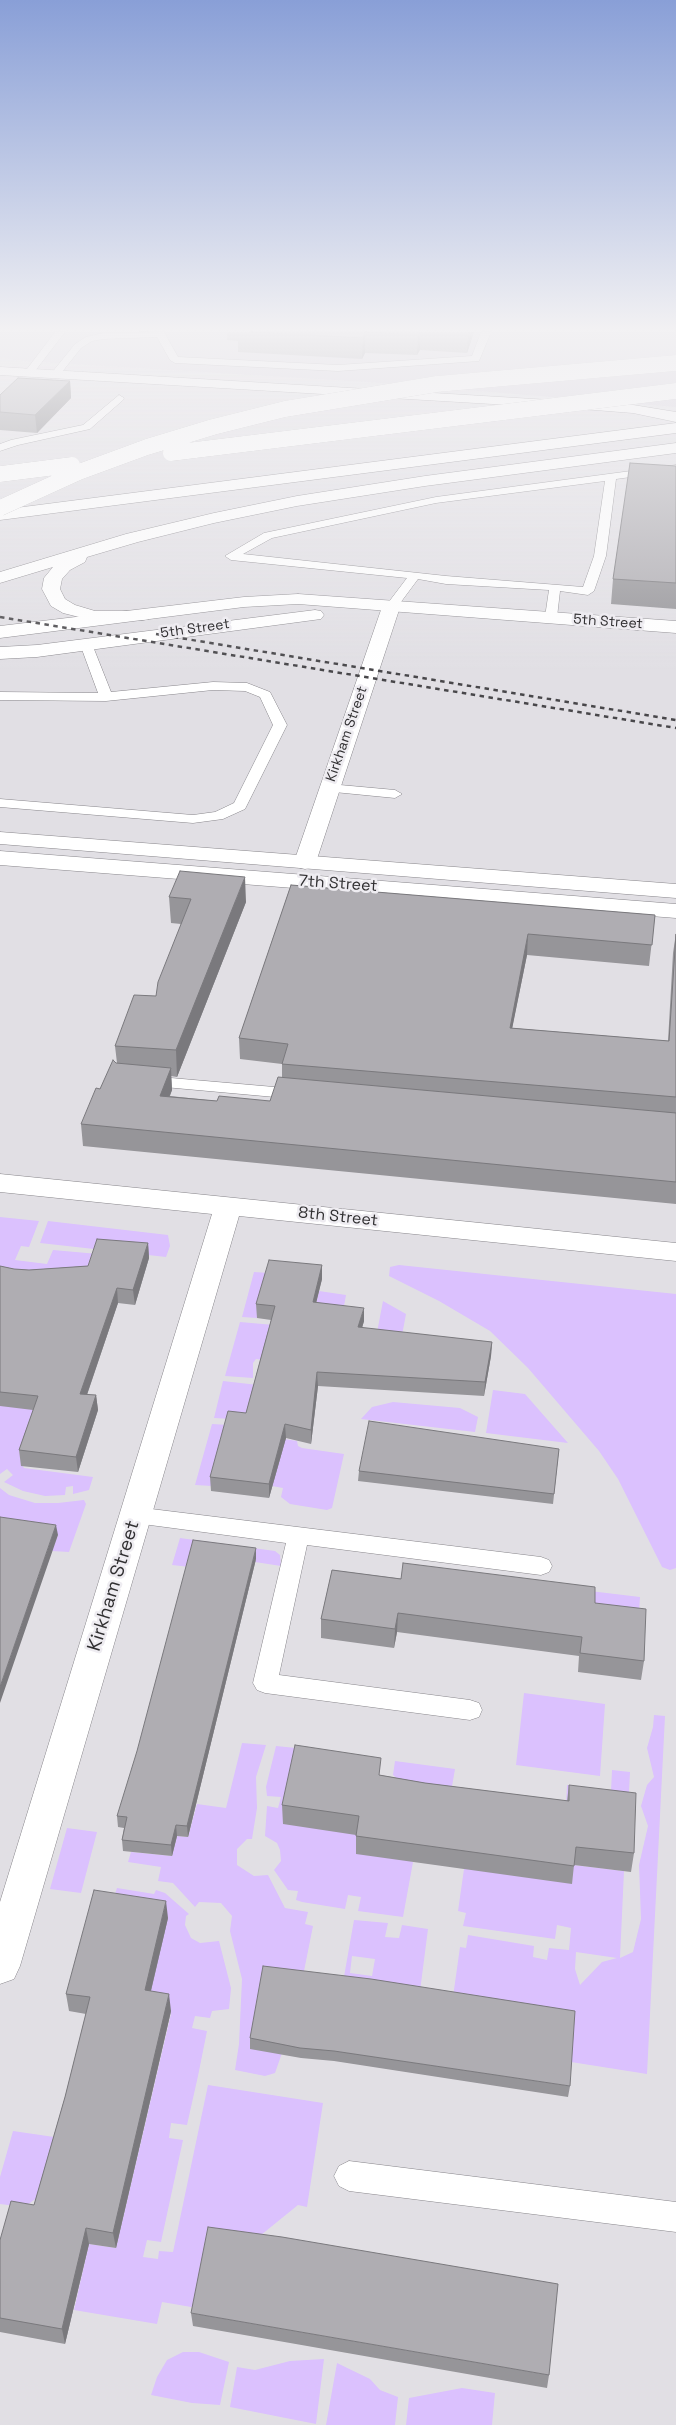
<!DOCTYPE html>
<style>
body{margin:0}
canvas{display:block;background:#e1dfe4}
</style>
<canvas width="676" height="2425"></canvas>
<script>
const g = document.querySelector('canvas').getContext('2d');
g.lineJoin = 'round';
function fill(path, color) {
  g.fillStyle = color;
  g.fill(path, 'evenodd');
}
function poly(rows) {
  const path = new Path2D();
  for (const r of rows) {
    path.moveTo(r[0], r[1]);
    for (let i = 2; i < r.length; i += 2) path.lineTo(r[i], r[i + 1]);
  }
  return path;
}
function strokePath(path, color, width, dash) {
  g.strokeStyle = color;
  g.lineWidth = width;
  g.lineCap = dash ? 'butt' : 'round';
  g.setLineDash(dash || []);
  g.stroke(path);
}
function write(font, color, halo, rows, align = 'center') {
  g.font = font + ' "Space Grotesk",sans-serif';
  g.lineWidth = 5;
  g.setLineDash([]);
  g.textBaseline = 'middle';
  g.strokeStyle = halo;
  g.fillStyle = color;
  for (const [text, x, y, turn = 0] of rows) {
    g.save();
    g.translate(x, y);
    g.rotate((+turn || 0) * Math.PI / 180);
    g.textAlign = isNaN(turn) ? turn : align;
    if (halo) g.strokeText(text, 0, 0);
    g.fillText(text, 0, 0);
    g.restore();
  }
}
const built = poly([
 [0,332,676,332,676,407,368,382,23,361,0,358]
]);
const green = poly([
 [0,1217,39,1221,29,1247,21,1246,15,1260,47,1264,53,1250,98,1254,0,1372],
 [48,1221,168,1235,170,1246,166,1257,40,1243],
 [399,1265,676,1294,676,1568,670,1570,662,1567,618,1479,599,1451,528,1368,490,1331,439,1301,389,1276,390,1267],
 [254,1272,269,1273,257,1318,242,1317],
 [319,1291,346,1295,344,1306,313,1318],
 [383,1301,406,1314,400,1346,375,1343],
 [240,1322,274,1325,264,1360,256,1359,253,1363,253,1378,225,1376],
 [0,1376,41,1411,22,1465,24,1468,93,1477,89,1490,73,1494,73,1486,66,1487,65,1495,45,1496,23,1491,4,1482,13,1475,7,1469,0,1474],
 [223,1381,258,1385,251,1412,231,1419,214,1418],
 [493,1390,525,1394,568,1443,486,1433],
 [393,1402,460,1408,478,1417,475,1432,361,1419,372,1407],
 [212,1424,229,1425,212,1486,195,1485],
 [284,1439,297,1441,298,1446,302,1448,344,1454,332,1508,327,1510,290,1504,281,1497,283,1488,272,1486],
 [0,1488,9,1495,35,1503,58,1503,84,1500,86,1504,69,1552,52,1551,58,1535,0,1527],
 [180,1538,275,1551,280,1555,281,1566,255,1562,256,1559,190,1567,172,1565],
 [590,1591,640,1597,638,1628,592,1622],
 [524,1693,605,1704,600,1776,516,1765],
 [654,1715,665,1716,647,2074,571,2062,452,2004,460,1947,466,1948,468,1935,534,1946,533,1957,547,1960,549,1948,569,1950,571,1928,557,1925,555,1939,463,1926,466,1913,458,1911,464,1869,573,1865,624,1871,620,1958,633,1952,641,1919,639,1865,648,1826,641,1806,647,1785,654,1777,647,1748,653,1727],
 [576,1952,617,1958,602,1962,580,1985,575,1969],
 [242,1743,266,1745,256,1777,257,1808,252,1839,247,1839,237,1849,237,1865,254,1876,268,1875,285,1908,308,1912,305,1924,313,1926,302,1981,282,2053,275,2073,265,2076,235,2070,239,2044,242,1979,230,1931,232,1916,221,1903,199,1902,195,1907,173,1883,158,1881,161,1867,128,1862,131,1852,172,1856,177,1836,188,1837,197,1804,226,1808],
 [276,1746,296,1748,359,1835,413,1862,403,1917,358,1911,361,1897,348,1895,345,1909,302,1902,296,1900,298,1891,288,1890,274,1870,281,1861,280,1850,277,1843,265,1836,267,1806,278,1808,281,1797,267,1796,266,1787],
 [395,1761,455,1769,449,1804,400,1781,393,1775],
 [612,1770,630,1772,628,1811,566,1804,567,1785,611,1791],
 [67,1828,97,1832,81,1893,50,1889],
 [117,1888,154,1894,156,1890,165,1893,189,1914,186,1916,185,1925,191,1938,200,1943,219,1941,231,1988,229,2009,212,2011,210,2018,195,2016,192,2028,207,2031,198,2076,187,2125,171,2123,169,2138,183,2140,161,2242,147,2240,143,2257,158,2259,159,2251,173,2252,208,2085,323,2103,307,2207,298,2205,261,2235,197,2308,162,2302,157,2324,74,2310,89,2244,116,2248,171,2014,146,2009,110,1909],
 [354,1920,388,1923,385,1937,399,1938,402,1925,428,1929,419,1999,342,1988],
 [352,1956,375,1959,372,1976,350,1973],
 [13,2131,61,2138,47,2191,24,2207,0,2204,0,2177],
 [183,2352,199,2352,229,2362,220,2405,192,2403,151,2395,157,2377,167,2360],
 [324,2359,316,2424,230,2407,237,2367,255,2370,290,2361],
 [337,2363,370,2379,380,2390,398,2397,395,2425,326,2425],
 [462,2388,495,2393,492,2425,406,2425,409,2398]
]);
const lane = poly([
 [55,332,65,332,32,375,26,375,24,373,55,332],
 [164,332,178,357,338,365,472,356,481,332,491,332,479,361,338,371,175,363,170,360,157,337,103,339,92,341,81,348,58,377,50,375,75,344,86,337,103,333,164,332],
 [119,395,124,398,123,400,90,429,18,445,0,451,0,444,11,440,83,425,119,395],
 [676,465,676,471,616,479,606,556,594,591,588,595,560,591,557,617,551,621,545,617,549,590,446,584,418,579,395,610,391,611,385,607,407,578,231,560,225,556,264,533,436,497,676,465],
 [605,481,594,556,583,587,446,576,243,554,272,538,436,503,605,481],
 [86,640,92,644,111,692,213,682,247,683,270,692,287,725,245,809,223,819,193,823,0,807,0,799,193,815,215,812,234,803,273,725,260,697,245,691,213,690,106,701,0,700,0,692,98,693,80,644,86,640],
 [329,784,395,790,402,794,395,798,324,791,322,788,329,784],
 [148,1076,297,1089,303,1090,306,1094,303,1098,297,1099,142,1085,139,1081,142,1077,148,1076],
 [135,1507,541,1557,549,1560,552,1566,549,1572,541,1575,307,1545,279,1675,470,1700,479,1703,482,1710,479,1717,470,1720,265,1693,257,1690,253,1683,286,1543,135,1523,127,1521,124,1515,127,1509,135,1507],
 [349,2161,676,2202,676,2232,349,2191,339,2186,334,2176,339,2166,349,2161]
]);
const street = poly([
 [391,602,397,603,400,607,316,862,313,867,305,869,297,867,294,862,382,607,385,603,391,602],
 [0,1174,676,1243,676,1261,239,1216,20,1966,14,1979,0,1984,0,1902,212,1214,0,1192,0,1174]
]);
const secondary = poly([
 [0,367,633,405,676,412,676,422,633,413,595,410,0,375,0,367],
 [298,594,676,621,676,633,298,604,244,607,0,638,0,626,244,597,298,594],
 [315,610,321,611,324,615,321,619,37,657,0,659,0,647,37,645,315,610],
 [0,832,676,884,676,898,0,844,0,832],
 [0,851,676,904,676,918,0,865,0,851]
]);
const highway = poly([
 [676,423,676,433,0,520,0,510,676,423],
 [676,443,676,453,425,486,297,506,214,523,138,542,87,557,85,562,70,570,62,579,60,589,65,599,75,605,95,611,149,611,152,615,149,619,143,620,95,621,63,613,51,606,42,589,44,578,53,567,0,583,0,572,126,534,214,513,297,496,425,476,676,443]
]);
const rail = poly([
 [0,617,676,728],
 [156,634,676,720]
]);
const highwayBridge = poly([
 [171,453,676,391],
 [0,474,72,465],
 [0,508,79,472,147,447,213,427,285,409,437,384,676,363]
]);
const wall = poly([
 [227,332,474,332,467,353,420,350,417,355,365,353,362,359,238,352,238,341,227,340],
 [70,381,71,398,37,433,0,430,0,395],
 [676,466,676,609,611,604,613,579],
 [291,885,655,915,649,966,527,955,512,1028,668,1041,673,953,676,933,676,1204,83,1146,81,1124,100,1089,116,1063,117,1063,115,1046,156,996,181,924,171,923,169,897,246,902,177,1077,171,1076,172,1090,170,1096,217,1101,270,1101,282,1078,282,1064,240,1059,239,1038],
 [148,1243,149,1258,135,1305,118,1303,87,1395,96,1395,98,1410,78,1472,21,1466,19,1450,33,1410,0,1406,0,1266,14,1269,29,1270,88,1266],
 [322,1265,322,1279,316,1302,364,1321,362,1328,492,1342,491,1356,484,1396,318,1386,311,1444,286,1438,269,1498,211,1491,210,1477,246,1413,271,1320,257,1318,256,1304],
 [559,1449,553,1504,358,1481,359,1471],
 [256,1559,188,1837,177,1836,172,1856,123,1851,122,1840,124,1828,118,1827,117,1816],
 [332,1570,595,1603,644,1661,641,1680,578,1672,579,1656,397,1632,394,1648,321,1638,321,1619],
 [380,1775,425,1783,567,1801,569,1785,634,1853,631,1872,574,1865,572,1884,356,1854,356,1835,283,1824,282,1805],
 [168,1918,151,1991,171,2011,116,2248,89,2244,65,2344,0,2332,0,2240,34,2205,65,2097,86,2014,69,2011,66,1994],
 [250,2038,570,2086,568,2097,334,2061,301,2058,250,2049],
 [191,2313,549,2375,547,2388,193,2326]
]);
const shadedWall = poly([
 [365,332,365,353,362,359,363,338],
 [419,332,420,332,420,350,417,355,418,335],
 [468,332,474,332,467,353],
 [70,381,71,398,37,433,35,415],
 [245,877,246,902,177,1077,176,1050],
 [528,934,527,955,508,1049,510,1028],
 [171,1068,172,1090,161,1117,160,1096],
 [148,1243,149,1258,135,1305,133,1290],
 [322,1265,322,1279,313,1316,313,1302],
 [117,1288,118,1303,82,1409,80,1394],
 [364,1308,364,1321,358,1341,358,1327],
 [492,1342,491,1356,484,1396,485,1382],
 [317,1372,318,1386,311,1444,311,1430],
 [96,1395,98,1410,78,1472,76,1457],
 [285,1424,286,1438,269,1498,269,1484],
 [56,1525,58,1535,0,1703,0,1687],
 [256,1548,256,1559,188,1837,187,1826],
 [398,1613,397,1632,394,1648,395,1629],
 [176,1825,177,1836,172,1856,171,1845],
 [166,1901,168,1918,147,2007,145,1990],
 [169,1994,171,2011,116,2248,113,2233],
 [86,2228,89,2244,65,2344,62,2329]
]);
const building = poly([
 [251,332,419,332,418,335,365,332,363,338,251,332],
 [18,378,70,381,35,415,0,412,0,395,18,378],
 [630,463,676,466,676,583,613,579,630,463],
 [180,871,245,877,176,1050,115,1046,134,995,156,996,158,982,191,899,169,897,180,871],
 [291,885,655,915,652,945,528,934,510,1028,669,1041,676,934,676,1097,282,1064,288,1044,239,1038,291,885],
 [113,1060,116,1063,171,1068,160,1096,217,1101,219,1096,270,1101,278,1077,676,1113,676,1182,81,1124,96,1088,100,1089,113,1060],
 [97,1239,148,1243,133,1290,117,1288,80,1394,96,1395,76,1457,19,1450,38,1396,0,1392,0,1266,14,1269,29,1270,88,1266,97,1239],
 [269,1260,322,1265,313,1302,364,1308,358,1327,492,1342,485,1382,317,1372,311,1430,285,1424,269,1484,210,1477,228,1411,246,1413,275,1306,256,1304,269,1260],
 [369,1421,559,1449,554,1494,359,1471,369,1421],
 [0,1517,56,1525,0,1687,0,1517],
 [193,1540,256,1548,187,1826,176,1825,171,1845,122,1840,127,1817,117,1816,137,1751,193,1540],
 [403,1563,595,1587,595,1603,646,1609,644,1661,580,1653,582,1637,398,1613,395,1629,321,1619,332,1570,401,1579,403,1563],
 [295,1745,381,1758,379,1775,425,1783,569,1801,569,1785,636,1793,634,1853,576,1847,574,1866,356,1836,359,1816,282,1805,295,1745],
 [94,1890,166,1901,145,1990,169,1994,113,2233,86,2228,62,2329,0,2318,0,2240,11,2201,34,2205,65,2097,90,1997,66,1994,94,1890],
 [263,1966,371,1979,575,2011,570,2086,334,2051,300,2048,250,2038,263,1966],
 [208,2227,282,2237,558,2284,549,2375,191,2313,208,2227]
]);
const farStreetnames = [
 ["5th Street",608,622,4],
 ["5th Street",195,629,-8],
 ["Kirkham Street",347,734,-71]
];
const streetNames = [
 ["7th Street",338,884,4],
 ["8th Street",338,1217,6]
];
const nearStreetnames = [
 ["Kirkham Street",114,1586,-73]
];
fill(built, '#d8d3de');
fill(green, '#dbc1fe');
strokePath(lane, '#88868b', 1);
strokePath(street, '#88868b', 1);
strokePath(secondary, '#88868b', 1);
strokePath(highway, '#88868b', 1);
fill(lane, '#fff');
fill(street, '#fff');
fill(secondary, '#fff');
fill(highway, '#fff');
strokePath(rail, '#48474a', 2.5, [4.5, 4.5]);
strokePath(highwayBridge, '#88868b', 16, []);
strokePath(highwayBridge, '#fff', 16);
fill(wall, '#969599');
fill(shadedWall, '#7a797d');
fill(building, '#afadb2');
strokePath(building, '#7a797d', 1);
const sky = g.createLinearGradient(0, 0, 0, 672);
sky.addColorStop(0, '#899fd7');
sky.addColorStop(0.49, '#f2f1f3');
sky.addColorStop(1, '#f2f1f300');
g.fillStyle = sky;
g.fillRect(0, 0, 676, 672);
write('14px', '#302f31', '#eeecf1', farStreetnames);
write('16px', '#302f31', '#eeecf1', streetNames);
write('19px', '#302f31', '#eeecf1', nearStreetnames);
</script>
